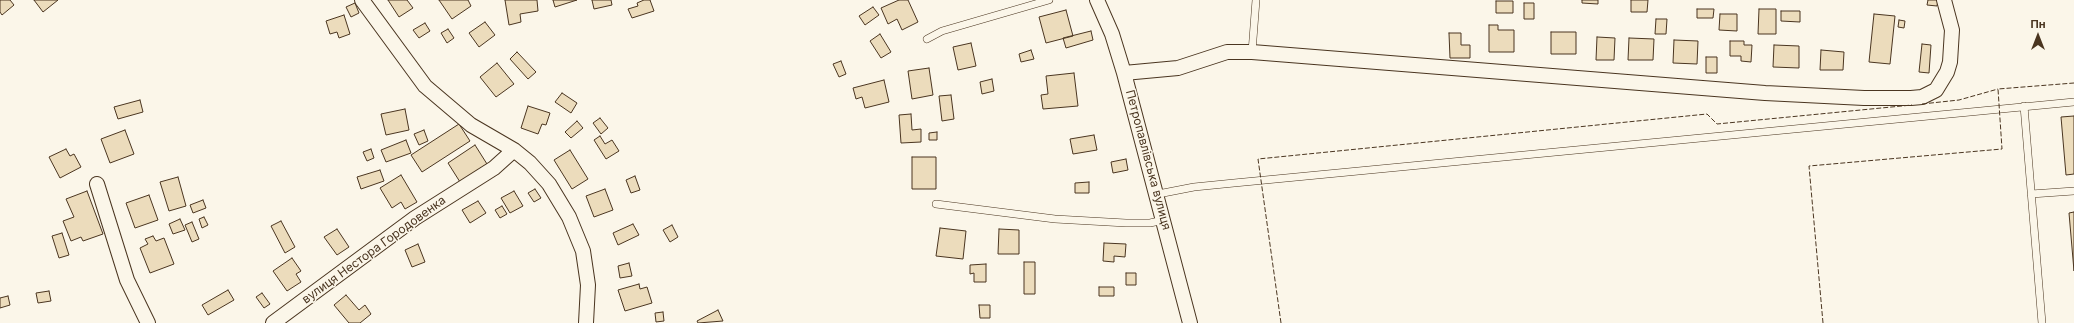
<!DOCTYPE html>
<meta charset="utf-8">
<style>
body{margin:0}
#map{position:relative;width:2074px;height:323px;overflow:hidden;background:#fbf6e9;font-family:Inter,sans-serif}
canvas{display:block}
.north{position:absolute;left:2018px;top:16px;width:40px;height:40px;-webkit-text-stroke:3px #fbf6e9;paint-order:stroke;rotate:0deg;font-size:11px;font-weight:700;line-height:16px;text-align:center;color:#4a3520}
.north::after{content:'';display:block;margin:auto;width:14px;height:18px;background:#4a3520;clip-path:polygon(50% 0,100% 100%,50% 72%,0 100%)}
</style>
<div id="map">
<canvas width="2074" height="323"></canvas>
<div class="north">Пн</div>
</div>
<script>
const g = document.querySelector('canvas').getContext('2d');
g.lineJoin = 'round';
function fill(path, color) {
  g.fillStyle = color;
  g.fill(path, 'evenodd');
}
function poly(rows) {
  const path = new Path2D();
  for (const r of rows) {
    path.moveTo(r[0], r[1]);
    for (let i = 2; i < r.length; i += 2) path.lineTo(r[i], r[i + 1]);
  }
  return path;
}
function strokePath(path, color, width, dash) {
  g.strokeStyle = color;
  g.lineWidth = width;
  g.lineCap = dash ? 'butt' : 'round';
  g.setLineDash(dash || []);
  g.stroke(path);
}
function write(font, color, halo, rows, align = 'center') {
  g.font = font + ' Inter,sans-serif';
  g.lineWidth = 3;
  g.setLineDash([]);
  g.textBaseline = 'middle';
  g.strokeStyle = halo;
  g.fillStyle = color;
  for (const [text, x, y, turn = 0] of rows) {
    g.save();
    g.translate(x, y);
    g.rotate((+turn || 0) * Math.PI / 180);
    g.textAlign = isNaN(turn) ? turn : align;
    if (halo) g.strokeText(text, 0, 0);
    g.fillText(text, 0, 0);
    g.restore();
  }
}
const building = poly([
 [0,0,10,0,14,5,2,15,0,12,0,0],
 [34,0,58,0,43,12,34,0],
 [388,0,407,0,413,8,399,17,388,0],
 [439,0,468,0,471,6,452,19,439,0],
 [505,0,537,0,538,11,520,14,521,22,509,25,505,0],
 [553,0,577,0,555,7,553,0],
 [592,0,611,0,612,5,594,9,592,0],
 [650,0,654,11,632,18,628,9,638,6,637,3,644,0,650,0],
 [899,0,908,0,918,22,902,30,897,19,888,24,881,8,899,0],
 [1582,0,1598,0,1598,4,1582,3,1582,0],
 [1631,0,1648,0,1647,12,1631,12,1631,0],
 [1928,0,1938,0,1937,6,1927,5,1928,0],
 [1496,1,1513,1,1513,13,1496,13,1496,1],
 [355,3,359,13,351,17,346,7,355,3],
 [1524,3,1534,3,1534,19,1524,19,1524,3],
 [873,7,879,15,865,25,859,16,873,7],
 [1697,9,1714,9,1713,18,1697,18,1697,9],
 [1759,9,1776,9,1776,34,1758,34,1759,9],
 [1066,10,1073,36,1046,43,1039,17,1066,10],
 [1781,11,1800,11,1800,22,1781,21,1781,11],
 [1720,14,1737,14,1737,31,1719,30,1720,14],
 [1874,14,1895,16,1890,64,1869,62,1874,14],
 [344,15,350,34,339,38,337,32,330,34,326,21,344,15],
 [1656,19,1667,19,1666,34,1655,34,1656,19],
 [1899,20,1905,21,1904,28,1898,27,1899,20],
 [485,22,495,35,479,47,469,33,485,22],
 [425,23,430,31,419,38,413,30,425,23],
 [1489,25,1498,25,1498,30,1514,30,1514,52,1489,52,1489,25],
 [448,29,454,38,447,43,441,33,448,29],
 [1091,31,1093,40,1066,48,1063,38,1091,31],
 [1551,32,1576,32,1576,54,1551,54,1551,32],
 [1449,33,1461,33,1461,45,1470,45,1470,58,1450,58,1449,33],
 [880,34,891,52,881,58,870,41,880,34],
 [1597,37,1615,38,1614,60,1596,60,1597,37],
 [1629,38,1654,39,1653,60,1628,60,1629,38],
 [1674,40,1698,41,1697,64,1673,63,1674,40],
 [1730,41,1744,41,1744,45,1752,45,1751,62,1741,61,1741,56,1730,56,1730,41],
 [971,43,976,66,958,70,953,47,971,43],
 [1922,44,1931,45,1929,73,1919,72,1922,44],
 [1774,45,1799,46,1799,68,1773,67,1774,45],
 [1031,50,1034,59,1021,62,1019,54,1031,50],
 [1821,50,1844,52,1843,70,1820,70,1821,50],
 [517,52,536,72,528,79,510,59,517,52],
 [1706,57,1717,57,1717,73,1706,73,1706,57],
 [841,61,846,74,839,77,833,64,841,61],
 [497,63,514,84,496,97,480,77,497,63],
 [929,68,933,95,912,99,908,71,929,68],
 [1074,73,1078,106,1043,109,1041,95,1048,94,1046,76,1074,73],
 [992,79,994,91,982,94,980,82,992,79],
 [884,80,889,102,865,108,862,97,856,99,853,88,884,80],
 [562,93,577,103,571,113,555,102,562,93],
 [951,95,954,119,942,121,939,96,951,95],
 [140,100,143,112,118,119,114,107,140,100],
 [528,106,550,113,546,125,542,124,538,134,521,128,528,106],
 [405,109,409,130,386,135,381,114,405,109],
 [911,114,912,130,921,129,921,142,901,143,899,115,911,114],
 [2074,116,2074,174,2066,175,2061,117,2074,116],
 [600,118,608,128,601,134,593,123,600,118],
 [577,121,583,128,571,138,565,132,577,121],
 [459,124,470,141,422,172,411,155,459,124],
 [125,130,134,154,110,163,101,139,125,130],
 [424,130,428,141,419,145,414,134,424,130],
 [937,132,937,140,929,140,929,133,937,132],
 [1094,135,1097,150,1073,154,1070,139,1094,135],
 [600,136,605,144,612,140,619,151,606,159,594,140,600,136],
 [406,140,411,153,386,162,381,150,406,140],
 [475,145,487,164,460,182,448,163,475,145],
 [66,149,70,156,74,154,81,167,60,178,49,157,66,149],
 [371,149,374,158,367,161,363,152,371,149],
 [570,150,588,179,572,189,554,160,570,150],
 [912,157,936,157,936,189,912,189,912,157],
 [1126,159,1128,170,1113,173,1111,162,1126,159],
 [380,170,384,181,361,189,357,177,380,170],
 [401,175,417,202,405,209,401,202,392,208,380,188,401,175],
 [635,176,640,190,631,193,626,180,635,176],
 [178,177,186,206,169,211,160,182,178,177],
 [1089,182,1089,193,1075,193,1075,183,1089,182],
 [535,189,541,198,534,202,528,193,535,189],
 [605,189,613,210,594,217,586,196,605,189],
 [87,191,103,234,83,241,81,237,71,241,63,221,74,217,66,199,87,191],
 [514,191,523,206,510,213,501,198,514,191],
 [149,195,158,220,135,228,126,203,149,195],
 [203,200,206,208,193,213,190,205,203,200],
 [478,201,486,213,470,223,462,210,478,201],
 [502,206,507,214,500,218,495,210,502,206],
 [2074,212,2074,271,2069,213,2074,212],
 [204,217,208,225,202,228,199,219,204,217],
 [180,219,185,230,173,234,169,224,180,219],
 [281,221,295,247,285,253,271,226,281,221],
 [192,222,199,239,192,242,185,225,192,222],
 [633,224,639,235,618,245,613,233,633,224],
 [672,225,678,237,670,242,663,230,672,225],
 [940,228,966,231,963,259,936,256,940,228],
 [337,229,349,247,337,255,324,237,337,229],
 [999,229,1019,230,1019,254,998,254,999,229],
 [62,233,69,255,59,258,52,236,62,233],
 [153,236,156,241,164,238,174,264,150,273,140,248,148,244,145,239,153,236],
 [1104,243,1126,244,1125,257,1114,256,1114,262,1103,261,1104,243],
 [418,244,425,262,412,267,405,250,418,244],
 [292,258,301,271,296,274,301,282,287,291,273,271,292,258],
 [1024,262,1035,262,1035,294,1024,294,1024,262],
 [629,263,632,276,620,278,618,266,629,263],
 [986,264,986,282,974,282,974,273,970,274,970,265,986,264],
 [1126,273,1136,273,1136,285,1126,285,1126,273],
 [639,284,640,289,647,287,652,303,625,311,618,290,639,284],
 [1099,287,1114,287,1114,296,1099,296,1099,287],
 [228,290,234,300,208,315,202,305,228,290],
 [49,291,51,301,38,303,36,293,49,291],
 [262,293,270,304,264,308,256,297,262,293],
 [346,295,359,310,365,305,371,314,360,323,349,323,334,305,346,295],
 [8,296,10,305,0,308,0,298,8,296],
 [979,305,990,305,990,318,980,318,979,305],
 [718,310,723,321,698,323,697,321,718,310],
 [663,312,664,321,656,322,655,313,663,312]
]);
const lane = poly([
 [927,39,942,31,1049,0],
 [1252,52,1256,0],
 [2024,106,2042,323],
 [1158,194,1194,187,1234,183,2074,102],
 [2031,194,2074,191],
 [936,204,1055,219,1126,223,1150,223,1164,220]
]);
const street = poly([
 [362,0,425,86,471,125,514,150,530,163,549,184,569,217,583,251,588,285,586,323],
 [1097,0,1112,34,1124,73,1190,323],
 [1124,73,1178,68,1227,52,1252,52,1765,93,1864,98,1911,98,1922,97,1936,90,1947,72,1950,62,1952,30,1944,0],
 [97,184,127,280,148,323],
 [273,323,415,218,494,168,514,150]
]);
const fence = poly([
 [1922,104,1959,100,1998,89],
 [1281,323,1258,159,1707,114,1717,124,1912,105],
 [1823,323,1809,166,2002,149,1998,89,2074,83]
]);
const streetNames = [
 ["Петропавлівська вулиця",1148,160,75],
 ["вулиця Нестора Городовенка",374,250,-36]
];
fill(building, '#ecdcbc');
strokePath(building, '#4a3520', 1);
strokePath(lane, '#4a3520', 8);
strokePath(street, '#4a3520', 16);
strokePath(lane, '#fbf6e9', 7);
strokePath(street, '#fbf6e9', 14);
strokePath(fence, '#4a3520', 1, [5, 2]);
write('12px', '#4a3520', '#fbf6e9', streetNames);
</script>
